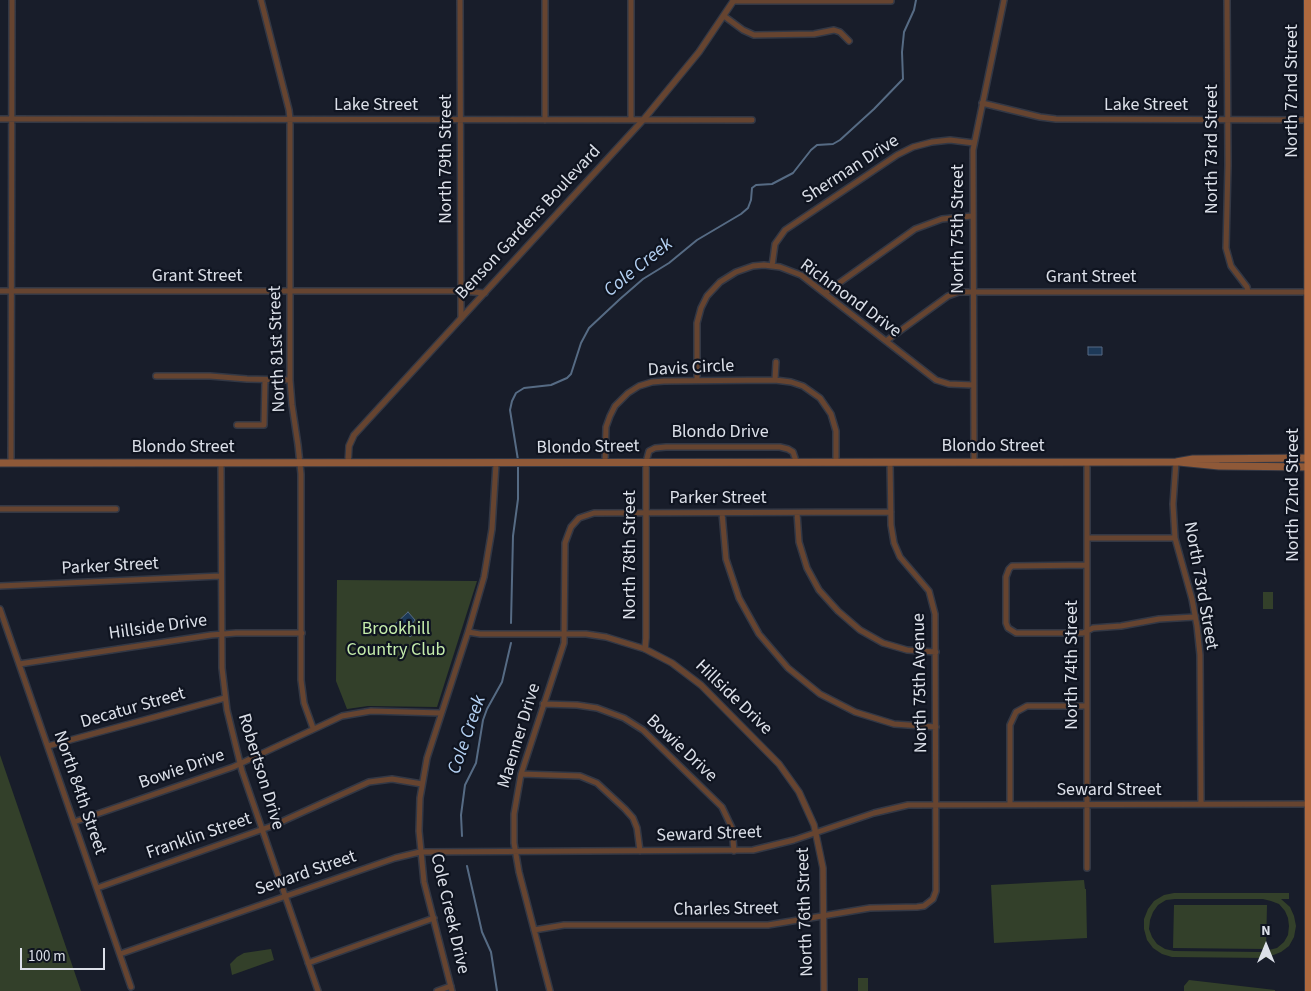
<!DOCTYPE html>
<style>
body{margin:0}
#map{position:relative;width:1311px;height:991px;overflow:hidden;background:#181d2a;font-family:"Source Sans 3",sans-serif}
canvas{display:block}
.north{position:absolute;left:1241px;top:921px;width:50px;height:50px;-webkit-text-stroke:4px #0f1420;paint-order:stroke;rotate:0deg;font-size:14px;font-weight:700;line-height:20px;text-align:center;color:#dce0e9}
.north::after{content:'';display:block;margin:auto;width:18px;height:22px;background:#dce0e9;clip-path:polygon(50% 0,100% 100%,50% 72%,0 100%)}
.scale{position:absolute;left:20px;top:948px;width:85px;height:22px;box-sizing:border-box;border:2px solid #dce0e9;border-top:0;padding-left:6px;font-size:15px;line-height:18px;white-space:nowrap;color:#dce0e9;-webkit-text-stroke:4px #0f1420;paint-order:stroke}
</style>
<div id="map">
<canvas width="1311" height="991"></canvas>
<div class="north">N</div>
<div class="scale">100 m</div>
</div>
<script>
const g = document.querySelector('canvas').getContext('2d');
g.lineJoin = 'round';
function fill(path, color) {
  g.fillStyle = color;
  g.fill(path, 'evenodd');
}
function poly(rows) {
  const path = new Path2D();
  for (const r of rows) {
    path.moveTo(r[0], r[1]);
    for (let i = 2; i < r.length; i += 2) path.lineTo(r[i], r[i + 1]);
  }
  return path;
}
function strokePath(path, color, width, dash) {
  g.strokeStyle = color;
  g.lineWidth = width;
  g.lineCap = dash ? 'butt' : 'round';
  g.setLineDash(dash || []);
  g.stroke(path);
}
function write(font, color, halo, rows, align = 'center') {
  g.font = font + ' "Source Sans 3",sans-serif';
  g.lineWidth = 4.5;
  g.setLineDash([]);
  g.textBaseline = 'middle';
  g.strokeStyle = halo;
  g.fillStyle = color;
  for (const [text, x, y, turn = 0] of rows) {
    g.save();
    g.translate(x, y);
    g.rotate((+turn || 0) * Math.PI / 180);
    g.textAlign = isNaN(turn) ? turn : align;
    if (halo) g.strokeText(text, 0, 0);
    g.fillText(text, 0, 0);
    g.restore();
  }
}
const green = poly([
 [337,580,477,581,437,707,368,706,347,709,336,681],
 [1263,592,1273,592,1273,609,1263,609],
 [0,755,55,915,81,991,0,991],
 [1084,880,1085,889,1086,889,1087,938,994,943,991,885],
 [1174,893,1289,893,1289,899,1281,899,1290,907,1294,916,1296,926,1294,937,1289,946,1281,952,1266,958,1172,957,1162,954,1153,948,1147,940,1144,929,1144,919,1148,909,1154,901,1164,895],
 [1175,899,1263,899,1271,901,1279,904,1285,911,1288,918,1289,926,1288,935,1284,942,1277,948,1261,952,1174,951,1165,949,1157,944,1152,937,1149,929,1150,920,1153,912,1158,905,1166,900],
 [1174,905,1267,905,1266,949,1173,948],
 [271,949,274,960,232,975,230,964,237,957,244,953],
 [858,978,868,978,868,991,858,991],
 [1189,980,1275,990,1275,991,1184,991,1184,986]
]);
const water = poly([
 [1088,347,1102,347,1102,355,1088,355,1088,347],
 [408,612,415,620,412,624,418,630,410,637,404,631,400,634,393,626,408,612]
]);
const stream = poly([
 [518,460,510,410,512,401,516,393,524,388,551,385,567,378,571,374,581,343,589,328,620,299,643,279,669,263,697,240,741,214,748,208,751,200,752,188,756,185,772,184,793,173,811,150,817,145,833,144,840,140,874,109,903,79,902,52,904,32,914,10,916,0],
 [511,623,513,536,518,499,518,464],
 [462,836,461,815,465,785,476,763,483,720,487,709,502,682,511,643],
 [467,866,482,932,491,952,497,991]
]);
const minor = poly([
 [261,0,289,110,290,119,290,380,292,405,298,445,301,474,301,680,304,703,313,728],
 [460,0,461,318],
 [1227,0,1228,165,1226,248,1231,266,1247,287,1248,292],
 [733,1,891,1],
 [724,16,743,30,754,35,814,34,834,30,840,32,849,41],
 [982,103,1040,117,1056,119,1310,120],
 [0,119,752,120],
 [631,119,631,0],
 [545,120,545,0],
 [772,266,775,244,785,230,897,155,913,147,932,142,950,140,974,143],
 [0,291,461,291,485,293],
 [825,293,915,229,942,219,972,216],
 [886,341,948,296,959,292,1311,292],
 [156,376,210,376,247,379,290,380],
 [697,380,697,323,701,308,707,296,720,282,736,272,753,266,764,265,780,267,801,275,936,380,949,384,973,385],
 [775,380,776,362],
 [237,425,264,425,265,380],
 [646,462,649,451,655,448,666,447,780,447,788,449,793,452,796,461],
 [974,462,973,150,1004,0],
 [1087,462,1087,868],
 [1176,462,1173,504,1175,538,1192,599,1197,626,1200,655,1201,804],
 [11,463,12,0],
 [221,463,222,668,227,710,242,771,318,991],
 [605,463,606,427,610,416,615,406,628,393,639,386,652,382,664,381,775,380,791,382,803,386,820,398,831,414,836,431,836,461],
 [0,509,116,509],
 [722,513,726,559,739,598,759,634,788,668,820,694,855,712,894,724,936,727],
 [797,513,799,542,807,568,819,590,838,611,860,630,883,643,907,650,936,652],
 [1087,538,1175,538],
 [1087,565,1012,566,1009,569,1006,577,1006,623,1008,628,1016,633,1083,633,1093,628,1121,626,1159,619,1195,617],
 [0,586,220,576],
 [0,609,131,987],
 [468,632,480,634,586,634,606,637,645,649],
 [19,664,211,635,236,633,302,633],
 [543,704,577,705,597,708,624,718,643,730,722,807,732,828,734,851],
 [48,746,225,698],
 [521,774,580,776,597,783,625,809,633,818,637,828,640,851],
 [1010,804,1010,725,1016,712,1027,706,1087,706],
 [74,822,233,767,342,716,371,711,441,713],
 [97,888,272,826,369,782,392,779,422,784],
 [534,930,564,925,768,925,870,908,917,907,924,906,933,899,936,891,935,614,929,591,900,557,894,543,891,525,890,462],
 [120,954,395,858,420,852,753,850,794,840,874,813,908,805,1311,804],
 [308,963,434,918],
 [437,991,451,986],
 [452,991,424,882,419,831,420,798,427,758,468,632,484,577,492,529,496,464],
 [550,991,519,872,514,843,514,814,521,774,564,643,565,543,571,527,579,518,594,513,891,512]
]);
const tertiary = poly([
 [646,462,646,638,645,649,672,663,701,685,779,764,799,792,814,825,823,868,824,991],
 [348,463,349,446,354,435,644,119,699,52,734,0]
]);
const secondary = poly([
 [1179,462,1219,466,1311,467],
 [0,463,1176,462,1193,459,1311,458]
]);
const primary = poly([
 [1308,0,1309,991]
]);
const streetNames = [
 ["North 72nd Street",1293,91,-90],
 ["Lake Street",376,106],
 ["Lake Street",1146,106],
 ["North 73rd Street",1213,149,-90],
 ["North 79th Street",447,159,-90],
 ["Sherman Drive",851,170,-33],
 ["Benson Gardens Boulevard",529,223,-47],
 ["North 75th Street",959,229,-90],
 ["Grant Street",197,277],
 ["Grant Street",1091,278],
 ["Richmond Drive",850,299,36],
 ["North 81st Street",278,349,-92],
 ["Davis Circle",691,369,-3],
 ["Blondo Drive",720,433],
 ["Blondo Street",993,447],
 ["Blondo Street",183,448],
 ["Blondo Street",588,448,-1],
 ["North 72nd Street",1294,495,-90],
 ["Parker Street",718,499],
 ["North 78th Street",631,555,-90],
 ["Parker Street",110,567,-3],
 ["North 73rd Street",1200,586,80],
 ["Hillside Drive",158,628,-8],
 ["North 74th Street",1073,665,-90],
 ["North 75th Avenue",921,683,-91],
 ["Hillside Drive",733,698,44],
 ["Decatur Street",133,709,-16],
 ["Maenner Drive",520,736,-73],
 ["Bowie Drive",681,749,43],
 ["Bowie Drive",182,770,-19],
 ["Robertson Drive",260,772,73],
 ["Seward Street",1109,791],
 ["North 84th Street",79,793,71],
 ["Seward Street",709,835,-2],
 ["Franklin Street",199,837,-19],
 ["Seward Street",306,874,-19],
 ["Charles Street",726,910,-1],
 ["North 76th Street",806,912,-92],
 ["Cole Creek Drive",449,914,77]
];
const parkNames = [
 ["Brookhill",396,630],
 ["Country Club",396,651]
];
const waterNames = [
 ["Cole Creek",639,268,-39],
 ["Cole Creek",468,735,-71]
];
fill(green, '#33402a');
fill(water, '#1d3958');
strokePath(water, '#566b84', 1);
strokePath(stream, '#566b84', 2);
strokePath(minor, '#333845', 8);
strokePath(tertiary, '#333845', 8);
strokePath(secondary, '#333845', 9);
strokePath(primary, '#333845', 10);
strokePath(minor, '#664430', 5);
strokePath(tertiary, '#664430', 5.5);
strokePath(secondary, '#8f5938', 7);
strokePath(primary, '#af693e', 8);
write('18px', '#dce0e9', '#0f1420', streetNames);
write('18px', '#c5ecab', '#0f1420', parkNames);
write('italic 19px', '#b5d2f4', '#0f1420', waterNames);
</script>
